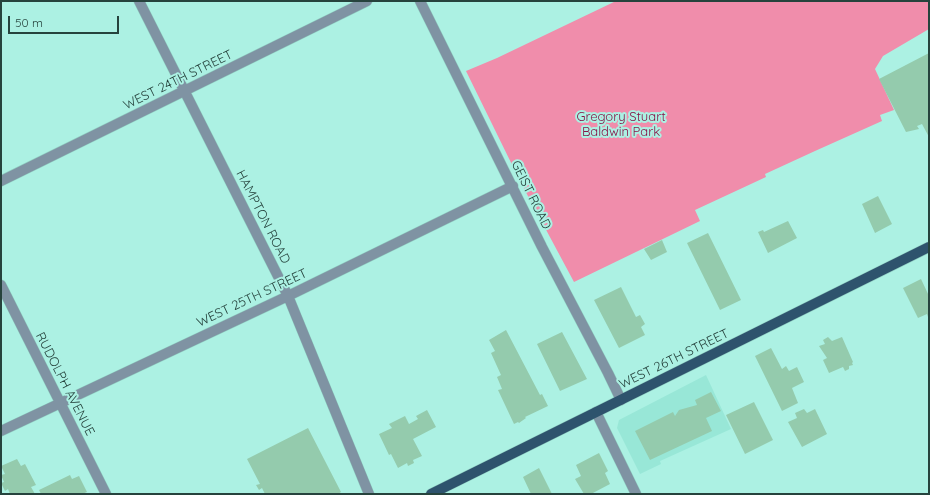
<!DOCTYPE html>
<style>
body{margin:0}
#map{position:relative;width:930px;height:495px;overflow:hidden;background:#acf1e3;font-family:Quicksand,sans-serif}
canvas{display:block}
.frame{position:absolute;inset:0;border:2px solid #26433d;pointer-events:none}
.scale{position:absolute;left:8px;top:16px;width:111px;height:18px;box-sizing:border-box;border:2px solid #26433d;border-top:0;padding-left:5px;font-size:12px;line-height:14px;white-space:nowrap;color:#26433d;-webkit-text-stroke:3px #acf1e3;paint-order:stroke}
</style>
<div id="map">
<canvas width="930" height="495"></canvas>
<div class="frame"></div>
<div class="scale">50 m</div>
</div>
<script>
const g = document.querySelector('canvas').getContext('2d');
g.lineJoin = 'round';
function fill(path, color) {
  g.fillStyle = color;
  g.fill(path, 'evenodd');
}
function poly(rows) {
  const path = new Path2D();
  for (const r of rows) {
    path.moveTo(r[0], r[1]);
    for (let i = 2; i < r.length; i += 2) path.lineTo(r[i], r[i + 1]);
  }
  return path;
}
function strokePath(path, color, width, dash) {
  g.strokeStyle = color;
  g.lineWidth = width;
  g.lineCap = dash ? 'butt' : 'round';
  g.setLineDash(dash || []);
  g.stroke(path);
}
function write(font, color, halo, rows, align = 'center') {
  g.font = font + ' Quicksand,sans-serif';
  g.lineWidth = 4;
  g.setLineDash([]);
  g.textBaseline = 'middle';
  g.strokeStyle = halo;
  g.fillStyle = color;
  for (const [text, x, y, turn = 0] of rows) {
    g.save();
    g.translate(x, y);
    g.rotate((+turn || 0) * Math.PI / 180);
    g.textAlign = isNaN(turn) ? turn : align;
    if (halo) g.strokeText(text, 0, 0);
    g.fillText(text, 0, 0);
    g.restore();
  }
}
const built = poly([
 [706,375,731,429,660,461,661,464,640,474,617,428,619,420]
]);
const green = poly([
 [616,1,929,1,929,29,883,56,875,69,894,110,880,115,882,121,815,151,765,174,766,177,695,210,700,221,574,282,521,183,466,71,497,58]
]);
const building = poly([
 [929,53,929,137,922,124,917,126,919,129,906,132,879,79],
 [878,196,892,224,875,233,862,204],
 [788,221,797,238,768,253,758,232,763,230,764,232],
 [708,233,741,300,720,310,687,243],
 [662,240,667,252,651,260,644,249],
 [921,279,929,296,929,320,927,314,918,318,903,288],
 [621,287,636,317,640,315,645,324,641,327,645,335,619,348,594,300],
 [506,330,540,395,542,394,548,406,525,417,526,418,519,423,518,422,514,424,498,390,502,389,497,377,501,375,491,353,495,351,489,340],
 [562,332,587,379,560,391,537,344],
 [828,337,832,341,842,337,853,362,852,363,853,365,849,366,849,369,845,371,843,367,829,373,823,360,827,358,819,346,825,344,823,340],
 [771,348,782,369,786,366,789,371,797,367,804,382,792,388,798,403,782,411,755,356],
 [711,392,721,411,706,418,712,431,650,460,635,431,673,412,675,416,679,410,697,405,695,400],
 [754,402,773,440,745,454,726,415],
 [804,409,807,413,815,409,827,434,802,447,788,422,797,418,795,413],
 [427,410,436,427,413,439,422,456,413,460,414,463,408,466,407,463,398,468,391,454,389,455,379,434,392,428,389,424,405,416,409,424,418,419,416,416],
 [308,428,341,492,338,494,265,494,262,488,259,490,256,485,260,484,247,459],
 [599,453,608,471,605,473,610,484,591,494,584,494,575,479,581,476,576,465],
 [17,459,21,466,25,464,36,485,31,487,35,494,10,494,8,489,5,491,1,483,4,482,1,475,5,474,1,466],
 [539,468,552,494,531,494,523,477],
 [70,475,72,479,79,476,87,492,82,494,41,494,39,490]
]);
const minor = poly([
 [139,1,288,296,369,494],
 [420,1,542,247,608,373,621,400],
 [1,181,367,1],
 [1,285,106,494],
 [596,412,636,494],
 [1,431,288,296,513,186]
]);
const major = poly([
 [431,494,929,247]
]);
const streetNames = [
 ["WEST 24TH STREET",178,80,-26],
 ["GEIST ROAD",531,195,64],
 ["HAMPTON ROAD",263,217,63],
 ["WEST 25TH STREET",252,298,-25],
 ["WEST 26TH STREET",674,359,-26],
 ["RUDOLPH AVENUE",65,384,63]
];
const parkNames = [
 ["Gregory Stuart",621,117],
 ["Baldwin Park",621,132]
];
fill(built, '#98e7d7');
fill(green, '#f08dab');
fill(building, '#94cbad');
strokePath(minor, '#91cec2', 11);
strokePath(major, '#91cec2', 11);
strokePath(minor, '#7f93a3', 10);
strokePath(major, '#2e536d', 10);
write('13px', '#26433d', '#acf1e3', streetNames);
write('13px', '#861547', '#acf1e3', parkNames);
</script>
